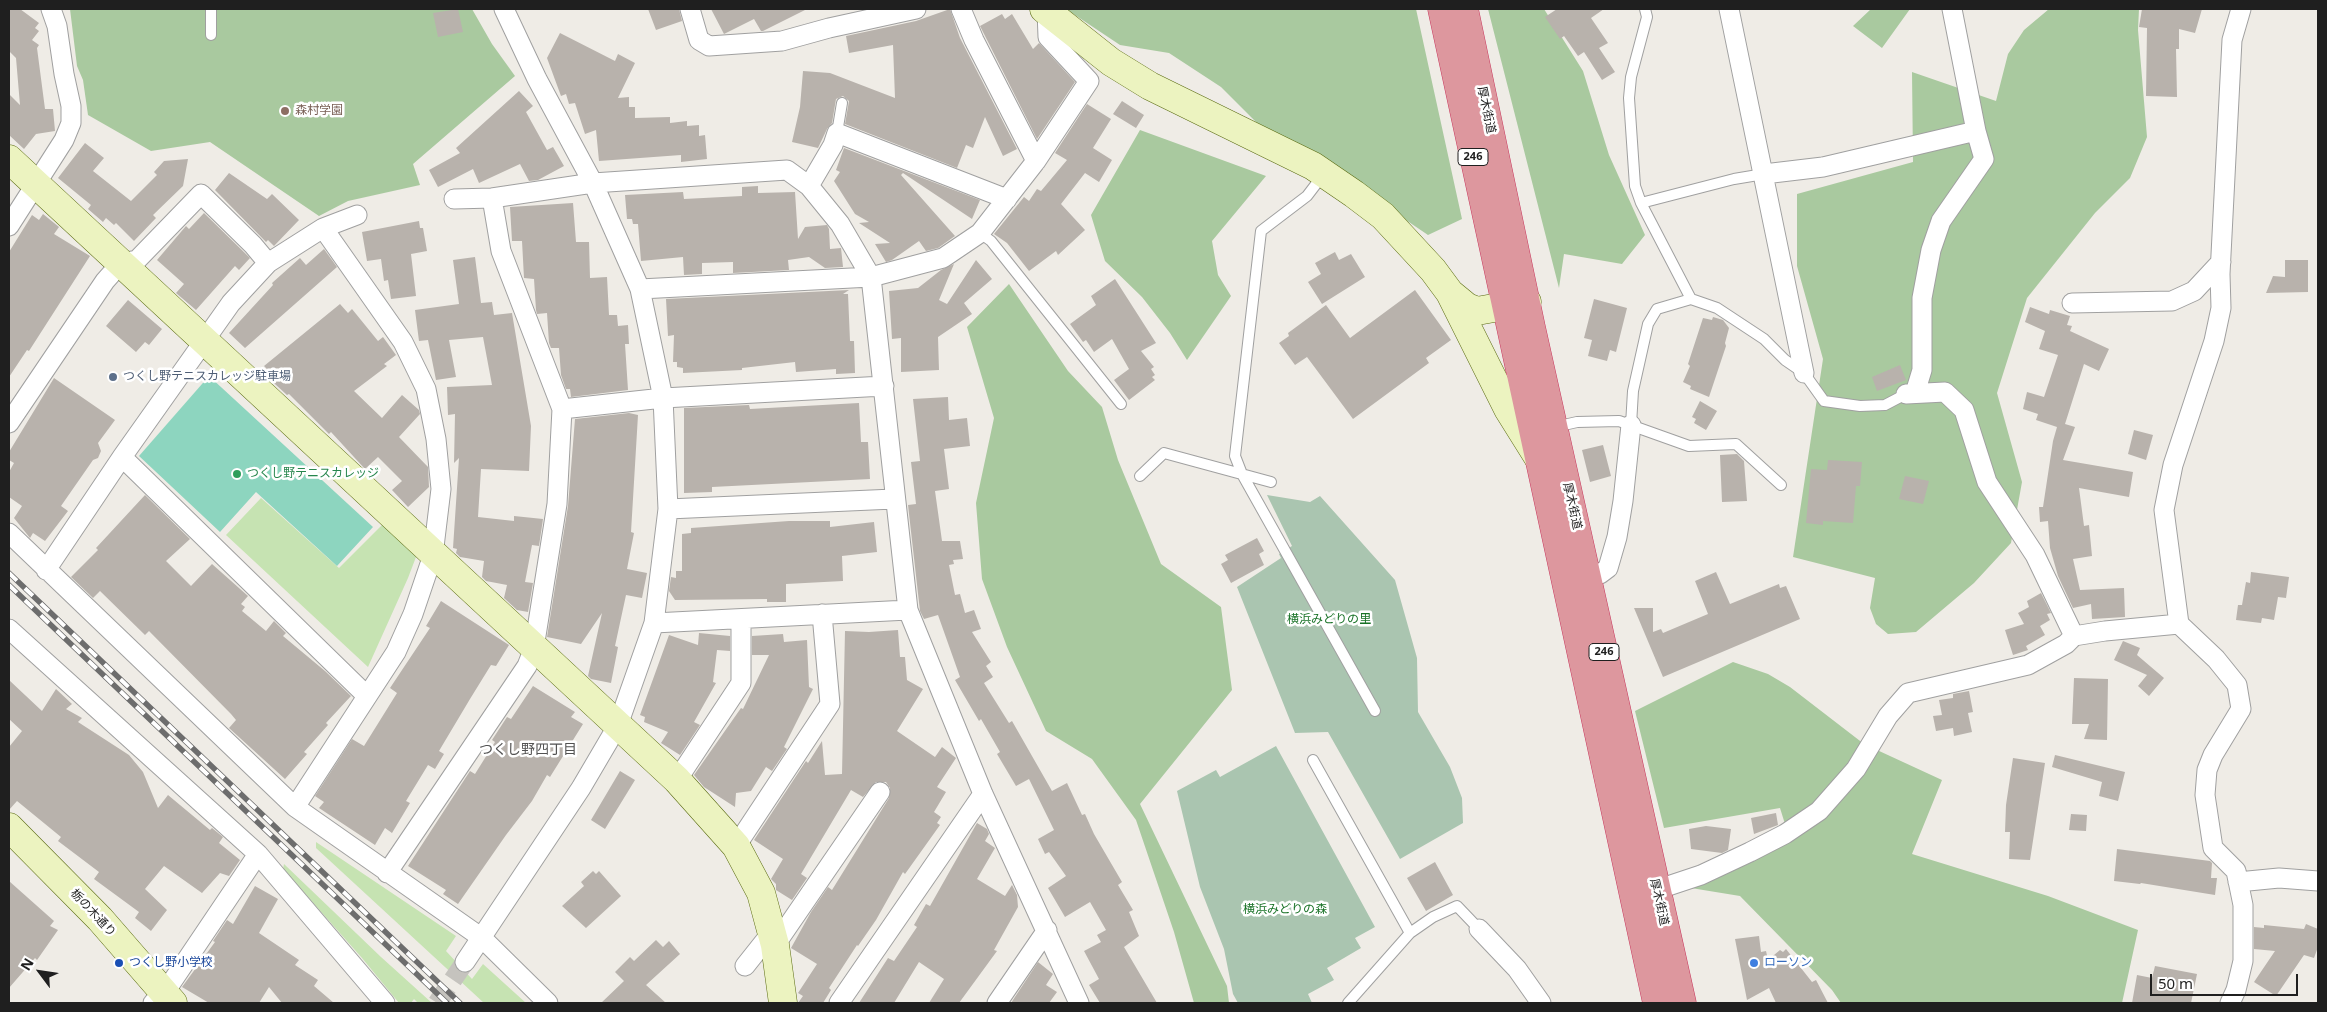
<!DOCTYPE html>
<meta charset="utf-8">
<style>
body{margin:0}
#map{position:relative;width:2327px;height:1012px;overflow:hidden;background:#efece6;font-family:"Noto Sans",sans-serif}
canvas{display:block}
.frame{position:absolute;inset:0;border:10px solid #1f1f1f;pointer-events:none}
.north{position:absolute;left:15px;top:947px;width:50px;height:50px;-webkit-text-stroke:4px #fff;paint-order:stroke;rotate:301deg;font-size:14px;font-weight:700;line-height:20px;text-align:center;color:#1f1f1f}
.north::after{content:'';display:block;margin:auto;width:18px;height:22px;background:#1f1f1f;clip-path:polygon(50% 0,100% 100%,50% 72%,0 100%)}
.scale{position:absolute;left:2150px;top:974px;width:148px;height:22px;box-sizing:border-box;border:2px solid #1f1f1f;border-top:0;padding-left:6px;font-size:15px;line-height:18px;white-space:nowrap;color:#1f1f1f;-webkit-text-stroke:4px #fff;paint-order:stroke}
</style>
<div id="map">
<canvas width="2327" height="1012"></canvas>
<div class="frame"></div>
<div class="north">N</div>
<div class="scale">50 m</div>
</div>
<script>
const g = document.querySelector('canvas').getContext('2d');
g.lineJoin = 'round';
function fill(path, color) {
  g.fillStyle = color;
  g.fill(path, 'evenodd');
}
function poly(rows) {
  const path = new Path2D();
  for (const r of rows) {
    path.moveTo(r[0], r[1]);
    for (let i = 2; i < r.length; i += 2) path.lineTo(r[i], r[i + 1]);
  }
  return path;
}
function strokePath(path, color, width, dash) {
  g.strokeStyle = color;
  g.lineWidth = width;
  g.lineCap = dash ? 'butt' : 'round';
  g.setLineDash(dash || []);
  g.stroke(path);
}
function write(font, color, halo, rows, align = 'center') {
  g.font = font + ' "Noto Sans","Noto Sans JP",sans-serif';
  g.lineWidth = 5;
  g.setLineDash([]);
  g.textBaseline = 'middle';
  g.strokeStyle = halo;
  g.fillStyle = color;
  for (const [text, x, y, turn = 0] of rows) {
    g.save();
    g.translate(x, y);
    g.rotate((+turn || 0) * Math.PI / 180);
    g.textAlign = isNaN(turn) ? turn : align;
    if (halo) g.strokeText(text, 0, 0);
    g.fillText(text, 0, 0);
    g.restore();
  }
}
const grass = poly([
 [261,498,339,568,383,524,416,557,408,578,368,667,226,535],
 [316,842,456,936,446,951,472,979,483,964,526,1003,484,1003,316,848],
 [284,864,381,957,432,1003,418,1003,414,999,411,1003,399,1003,362,958,283,869]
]);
const forest = poly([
 [70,9,472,9,492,44,515,76,413,164,420,185,348,201,319,216,210,142,151,151,88,115,83,80,77,66],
 [1066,9,1416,9,1462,219,1428,235,1338,174,1265,131,1221,87,1169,53,1120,45],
 [1488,9,1544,9,1583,71,1609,155,1645,235,1622,264,1564,254,1559,288],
 [1871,9,1910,9,1882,48,1853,26],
 [2049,9,2139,9,2138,30,2147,137,2130,178,2095,213,2027,298,1997,393,2022,482,2011,543,1974,583,1916,632,1888,634,1876,624,1870,608,1875,578,1793,557,1823,359,1797,266,1797,194,1913,162,1912,72,1996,101,2008,54,2024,30],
 [1140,130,1266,176,1212,241,1218,275,1231,296,1187,360,1170,333,1142,297,1105,261,1091,215],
 [1009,284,1068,371,1102,407,1118,460,1161,564,1221,607,1232,690,1140,804,1227,986,1229,1003,1194,1003,1174,932,1136,820,1092,759,1046,731,1007,647,982,579,976,503,994,418,967,327],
 [1733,662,1768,674,1790,687,1864,744,1942,780,1912,854,2048,896,2138,930,2122,1003,1841,1003,1832,990,1740,896,1691,888,1785,824,1780,808,1664,828,1635,711]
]);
const cemetery = poly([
 [1267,495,1310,502,1320,496,1395,580,1417,658,1418,712,1450,767,1462,798,1463,823,1400,859,1328,732,1295,733,1237,587,1281,558,1279,554,1292,546],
 [1276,746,1375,927,1355,938,1361,948,1327,968,1334,980,1308,994,1312,1003,1238,1003,1233,994,1224,949,1200,887,1177,791,1216,770,1220,777]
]);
const pitch = poly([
 [209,376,373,527,337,566,256,492,220,532,139,456]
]);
const building = poly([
 [9,9,20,9,39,23,35,28,39,31,32,40,39,45,37,48,45,109,53,109,55,131,36,134,24,149,9,135,9,94,20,105,16,58,9,51],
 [458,9,463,32,438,37,433,13],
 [648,9,679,9,682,21,656,30],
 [711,9,807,9,763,31,761,31,754,19,724,34],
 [950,9,960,38,1017,149,1003,156,985,117,973,148,966,145,957,168,845,124,849,101,843,96,836,99,832,123,827,129,818,148,792,142,800,107,803,71,830,73,895,98,893,45,849,53,846,36,916,21],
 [1557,9,1604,9,1591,18,1608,43,1599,48,1615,72,1602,80,1584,52,1578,56,1564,36,1560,39,1545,17],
 [2142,9,2202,9,2195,33,2179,29,2179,49,2176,49,2177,97,2146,96,2147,28,2139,27],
 [1002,14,1005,19,1012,14,1033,49,1039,43,1075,82,1037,139,980,26],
 [560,33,615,61,618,54,635,63,618,98,629,97,629,107,635,107,635,118,670,117,670,123,687,121,687,126,699,125,699,136,705,135,707,159,681,162,681,155,599,161,596,130,585,134,575,103,569,104,566,94,561,96,547,58],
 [519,91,533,106,526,112,547,150,553,147,564,166,538,180,529,181,520,164,479,183,473,169,438,187,429,170,460,153,456,148],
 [1122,101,1144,115,1136,128,1113,114],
 [1087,104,1111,119,1093,148,1112,160,1099,182,1085,173,1061,204,1085,230,1058,255,1056,251,1029,271,1007,243,994,234,1024,197,1029,201,1037,189,1041,191,1067,160,1055,153],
 [85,143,104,158,93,171,131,201,157,175,154,172,164,161,188,159,183,186,153,215,156,218,134,241,116,223,114,225,106,218,103,222,88,209,91,205,58,178],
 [844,148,980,200,972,219,903,173,901,175,955,236,938,248,926,251,919,241,892,260,886,262,875,244,890,243,859,223,869,222,855,214,834,181,840,172,836,170],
 [229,173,267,199,272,194,299,220,274,246,268,240,266,242,215,190],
 [758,186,758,193,795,192,798,239,805,227,827,225,829,229,830,249,841,248,843,267,825,268,809,257,788,260,789,270,733,273,733,262,702,263,702,274,684,275,683,257,641,261,638,224,633,224,632,219,627,219,625,195,683,192,684,199,742,196,742,187],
 [573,203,576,242,589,242,590,278,607,277,609,315,617,315,618,326,628,325,629,344,625,344,628,390,571,397,570,389,566,389,561,375,559,348,551,348,549,343,547,313,537,314,536,310,534,279,524,278,522,241,512,241,510,207],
 [204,213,250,258,239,270,235,266,196,310,176,293,184,284,157,260,186,226,189,229],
 [43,214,59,227,54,234,90,256,29,351,27,350,9,377,9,252,32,215,39,220],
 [419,221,420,228,423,228,427,251,411,254,416,296,391,299,388,280,384,281,381,259,367,261,362,232],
 [324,249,337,267,245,348,229,333,273,285,272,283,300,258,306,265],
 [1335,252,1339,260,1351,254,1365,277,1322,304,1308,282,1321,274,1315,263],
 [475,257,481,303,492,302,494,315,512,313,531,426,529,471,481,469,478,517,514,521,514,516,543,519,539,546,532,545,525,582,533,583,528,612,517,610,504,598,507,585,486,581,482,577,484,561,460,557,456,553,457,549,453,548,459,458,454,463,455,414,448,415,447,387,492,385,483,337,449,340,456,377,436,380,428,340,419,341,415,310,459,304,453,260],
 [976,260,992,279,964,303,972,314,938,337,939,370,901,372,901,338,892,339,889,291,918,288,941,270,954,264,939,300,947,304],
 [2285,260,2308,260,2308,292,2266,293,2273,276,2285,277],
 [1115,279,1156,343,1141,351,1154,367,1151,369,1155,375,1152,377,1155,380,1129,400,1114,380,1129,369,1112,339,1094,352,1086,340,1083,342,1070,324,1096,305,1091,296],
 [849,290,843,294,848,294,850,341,854,341,855,373,836,374,836,369,796,372,795,362,742,368,742,370,683,373,683,368,677,367,677,362,673,362,674,335,668,336,666,299],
 [1415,290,1451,340,1426,358,1429,363,1353,419,1307,357,1295,365,1279,343,1289,336,1288,333,1326,305,1350,338],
 [1594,299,1627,308,1616,352,1610,350,1607,361,1588,356,1592,340,1584,338],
 [128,300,162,329,149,345,145,342,136,352,106,326],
 [340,304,348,313,352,309,378,341,383,337,396,355,384,364,387,366,354,391,382,418,402,395,419,410,420,414,399,437,428,467,429,487,408,507,392,490,402,481,378,457,365,469,331,432,329,434,289,394,287,395,263,373,267,369,264,366],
 [2030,307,2049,314,2050,310,2070,316,2067,325,2072,326,2070,331,2109,349,2099,371,2084,364,2065,424,2075,427,2063,460,2133,472,2129,497,2079,488,2084,526,2089,525,2092,556,2073,559,2080,590,2124,588,2125,617,2092,619,2091,604,2073,608,2058,576,2050,548,2048,521,2040,522,2039,507,2043,507,2053,441,2057,427,2036,420,2038,414,2023,409,2027,392,2044,397,2058,355,2039,349,2045,331,2025,322],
 [1713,317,1723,320,1729,328,1725,343,1726,346,1709,397,1690,389,1691,386,1683,382,1690,366,1688,364,1703,318,1712,320],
 [1900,365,1906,380,1877,391,1872,377],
 [54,378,115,420,98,443,101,451,98,458,93,460,61,506,68,511,45,541,33,533,30,538,14,518,22,506,9,497,9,472,14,463,9,460,9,452],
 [948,397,949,420,967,418,970,446,944,449,949,489,935,491,942,541,960,541,963,559,953,560,954,564,949,565,955,595,960,594,965,613,974,610,981,629,972,632,991,662,986,666,993,677,984,683,1009,723,1012,721,1052,791,1067,783,1082,815,1085,814,1094,834,1122,882,1118,885,1133,910,1129,912,1139,936,1124,947,1157,1003,1100,1003,1089,985,1099,979,1084,951,1101,942,1097,935,1106,930,1090,902,1065,917,1048,888,1066,876,1049,852,1045,854,1038,839,1054,830,1029,779,1016,786,997,754,1000,752,981,719,979,721,955,680,960,677,938,615,924,619,920,611,908,505,916,504,911,462,920,461,913,399],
 [1700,401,1717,411,1706,430,1694,423,1696,419,1692,417],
 [859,403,861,442,868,442,870,479,712,487,712,492,684,493,684,408,749,405,750,409],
 [629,413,638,415,631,532,634,533,627,569,647,573,642,598,626,595,615,646,618,647,611,683,591,679,588,676,602,613,581,644,547,637,568,506,575,419],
 [2134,430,2153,435,2146,460,2128,454],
 [1603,445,1611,476,1590,482,1582,450],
 [1737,454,1744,461,1747,501,1722,502,1720,455],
 [1828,460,1862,462,1860,486,1856,486,1853,523,1823,521,1823,525,1806,523,1811,469,1827,470],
 [1905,476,1929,481,1923,504,1899,499],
 [145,495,190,539,166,561,191,586,212,564,248,596,241,604,245,607,242,611,266,631,274,621,286,633,283,636,325,671,351,696,326,723,328,725,304,752,307,754,285,779,229,728,236,720,231,714,149,631,145,635,100,591,93,598,71,577,98,550,96,548],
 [789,521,830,521,830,527,874,522,877,552,842,556,843,581,786,584,786,602,767,602,767,599,675,600,669,591,671,577,676,578,676,571,682,571,682,534,691,533,691,528],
 [1257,538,1264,551,1259,554,1264,565,1231,583,1221,564,1228,560,1225,555],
 [1716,572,1730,604,1779,584,1780,588,1786,586,1800,619,1663,677,1634,608,1653,608,1653,632,1661,629,1663,633,1708,614,1695,581],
 [2251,572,2289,577,2286,598,2278,597,2274,620,2262,618,2261,623,2236,620,2238,605,2242,605,2246,582,2250,583],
 [2041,593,2051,613,2047,614,2050,620,2040,626,2045,635,2026,646,2028,650,2013,655,2005,630,2024,624,2018,613,2029,607,2027,601],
 [441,601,509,645,496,666,491,665,470,699,439,751,444,754,435,769,428,765,406,801,410,803,392,833,385,828,375,845,319,808,324,802,315,796,352,739,364,746,397,693,390,688,430,628,426,626],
 [898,630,900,657,905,657,907,680,923,689,897,731,935,757,942,747,956,758,937,787,946,792,934,812,941,817,937,823,940,825,905,874,903,872,876,920,858,946,857,945,829,988,831,990,823,1003,798,1003,803,996,798,993,817,964,791,948,811,912,828,887,832,890,889,798,890,788,886,782,876,782,863,797,851,790,801,874,807,878,792,900,776,890,776,884,771,879,783,859,754,840,806,761,808,763,822,741,825,775,842,774,845,631,869,632],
 [699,633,730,636,730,651,717,650,713,682,716,683,694,722,700,725,680,755,661,743,668,732,644,722,645,717,640,715,669,635,698,645],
 [783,634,784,642,807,640,809,687,813,689,784,747,787,749,772,771,766,767,751,791,736,793,735,807,704,787,694,775,741,708,743,709,769,655,752,655,752,636],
 [2123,641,2140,648,2137,655,2164,678,2149,696,2138,686,2147,675,2114,660],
 [2074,678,2108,679,2107,740,2084,739,2089,724,2072,724],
 [9,680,42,711,56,689,72,704,66,709,82,718,78,722,129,755,143,772,158,808,168,795,210,830,212,828,223,837,219,843,240,860,229,876,220,873,202,893,164,866,145,889,167,910,151,931,135,918,139,912,94,879,99,872,58,841,61,837,17,801,9,810,9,747,22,731,9,719],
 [533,686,575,712,571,717,583,724,550,777,547,775,532,801,506,835,458,904,443,894,446,890,408,866,470,771,475,774,495,742,492,740,507,717,511,719],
 [1969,691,1973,712,1968,713,1972,732,1954,736,1953,728,1936,731,1933,716,1942,715,1939,700,1953,698,1953,694],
 [2055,755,2125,772,2118,801,2099,796,2102,782,2052,767],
 [2013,758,2045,763,2030,860,2009,859,2010,832,2005,832,2006,805],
 [620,771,635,780,605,829,591,820],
 [1776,813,1778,825,1754,834,1751,818],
 [2071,814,2087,815,2086,831,2069,830],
 [977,823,987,829,989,834,985,841,995,848,977,879,1005,896,1012,885,1017,895,1018,907,994,950,997,951,959,1003,929,1003,944,979,919,962,894,1003,859,1003,888,958,894,961,917,927,914,925,926,904,930,906],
 [1706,826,1731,829,1728,850,1722,853,1691,849,1689,829],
 [2117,849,2210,861,2212,863,2211,878,2217,878,2215,895,2141,883,2140,884,2114,881],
 [1435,862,1453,895,1426,911,1407,878],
 [593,871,596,874,599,871,621,896,586,928,562,906,584,886,581,882],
 [9,881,54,921,50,926,58,930,37,960,35,958,9,988],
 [255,886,278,899,259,933,299,960,295,965,318,980,314,986,334,1003,282,1003,269,987,259,1003,209,1003,182,987,215,942,213,941,227,920,233,924],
 [2306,924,2318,929,2318,947,2314,958,2304,955,2276,996,2254,982,2275,951,2254,949,2254,927,2264,928,2264,925,2304,929],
 [1759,936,1761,952,1766,951,1768,960,1780,950,1783,952,1786,949,1812,982,1816,980,1828,1003,1776,1003,1769,988,1747,1000,1735,939],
 [656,940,663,947,669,941,680,954,646,985,666,1003,601,1003,624,981,615,972,630,957,634,961],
 [1038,962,1053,974,1046,985,1057,992,1049,1003,1011,1003],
 [2155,966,2197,974,2191,1003,2132,1003,2137,975,2152,978]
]);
const streetTunnel = poly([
 [437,1003,465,962]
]);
const lane = poly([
 [211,9,211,35],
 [837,133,842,103],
 [1323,175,1307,196,1261,231,1235,456,1242,474,1375,711],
 [1641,203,1635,186,1629,98,1631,77,1647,17,1645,9],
 [980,233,991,241,1121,404],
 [1691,299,1641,203,1734,179,1764,174],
 [1631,425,1633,391,1648,324,1657,309,1691,299,1717,308,1764,339,1785,360,1804,373,1824,401,1860,406,1885,405,1906,394],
 [1555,427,1577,422,1619,421,1689,446,1736,444,1781,485],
 [1140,476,1164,453,1271,482],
 [1313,760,1410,933],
 [1348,1003,1410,933,1433,917,1457,906,1479,929]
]);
const street = poly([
 [690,9,699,40,709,46,782,41,829,28,916,9],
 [961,9,974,40,1036,161],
 [1729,9,1804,373],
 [1764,174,1823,167,1976,131],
 [809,186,833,145,837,133,1007,199],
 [454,199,492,198,593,183,787,170,809,186,840,224,871,277,908,610,983,794,1079,1003],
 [9,226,64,140,71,123,71,106,64,74,57,26,51,9],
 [640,289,871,277,943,258,980,233,1036,161,1089,81,1048,37,1047,11],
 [2072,303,2172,301,2194,291,2221,262],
 [1915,393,1922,370,1922,298,1931,250,1941,221,1984,159,1976,131,1952,9],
 [1906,394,1945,392,1964,410,1987,482,2035,555,2074,636],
 [562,409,663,398,884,386],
 [9,423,105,281,121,263,137,260,201,194,253,245,268,263],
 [122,457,367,696],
 [668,509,894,499],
 [9,533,295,807,482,938,548,1003],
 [46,570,122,457,231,303,268,263,323,228,357,215],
 [1587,577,1600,574,1608,568,1617,537,1623,501,1631,425],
 [654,623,908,610],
 [9,629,258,854,385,1003],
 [677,780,741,683,741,619],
 [295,807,396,652,413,614,433,555,441,489,436,439,426,389,403,342,323,228],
 [736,846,830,704,822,614],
 [387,873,527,666,534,648,557,504,562,409,501,251,492,198],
 [2238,882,2279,878,2318,881],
 [1656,890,1701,875,1750,852,1785,834,1819,811,1856,769,1888,716,1908,693,2028,665,2066,644,2074,636,2105,631,2179,624],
 [1479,929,1517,969,1541,1003],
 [775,945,880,792],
 [465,962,581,788,618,725,654,623,668,509,663,398,640,289,593,183,537,79,504,9],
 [745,966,772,932],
 [153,1003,165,992,258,854],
 [839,1003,983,794],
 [997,1003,1047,930],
 [2230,1003,2236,990,2243,961,2243,905,2236,871,2213,848,2205,795,2207,770,2213,755,2241,709,2237,685,2216,659,2179,624,2164,510,2173,465,2214,341,2221,308,2220,274,2232,40,2241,9]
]);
const secondary = poly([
 [1044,9,1111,62,1150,86,1313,166,1354,194,1383,216,1433,270,1450,293,1508,409,1538,457],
 [9,159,677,780,736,846,761,893,775,945,783,1003],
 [1450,293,1467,307,1477,311,1527,302],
 [9,827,100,919,173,1003]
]);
const highway = poly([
 [1442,9,1657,1003],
 [1464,9,1531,327,1682,1003]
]);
const rail = poly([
 [9,573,460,1003],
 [9,585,447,1003]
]);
const markers = [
 [285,111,5,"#8d6e63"],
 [113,377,5,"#5c6f8a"],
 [237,474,5,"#2e9e5b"],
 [119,963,5,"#1a4fb4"],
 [1754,963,5,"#3f7fe0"]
];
const shields = [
 [1473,157,30],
 [1604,652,30]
];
const shieldNames = [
 ["246",1473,157],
 ["246",1604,652]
];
const streetNames = [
 ["厚木街道",1486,110,78],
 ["厚木街道",1572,506,77],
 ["厚木街道",1659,902,77],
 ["栃の木通り",93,913,47]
];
const educationNames = [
 ["森村学園",295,111]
];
const serviceNames = [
 ["つくし野テニスカレッジ駐車場",123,377]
];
const leisureNames = [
 ["つくし野テニスカレッジ",247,474]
];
const parkNames = [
 ["横浜みどりの里",1329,620],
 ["横浜みどりの森",1285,910]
];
const transitNames = [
 ["つくし野小学校",129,963]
];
const shopNames = [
 ["ローソン",1764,963]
];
const neighbourhoodNames = [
 ["つくし野四丁目",528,750]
];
fill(grass, '#c6e3b2');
fill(forest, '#a9c99f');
fill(cemetery, '#aac5b0');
fill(pitch, '#8dd5bf');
fill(building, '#b8b2ac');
strokePath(streetTunnel, '#c5c3be', 19, [19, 9]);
strokePath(lane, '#a0a0a0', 12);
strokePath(street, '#a0a0a0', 21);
strokePath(secondary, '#5a6b11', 29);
strokePath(highway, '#c7385e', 29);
strokePath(lane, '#fff', 10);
strokePath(street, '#fff', 19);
strokePath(secondary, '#ecf3c0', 28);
strokePath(highway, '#dd979e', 28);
strokePath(rail, '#6d6d6d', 5.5);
strokePath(rail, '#fff', 4, [11]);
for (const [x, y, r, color] of markers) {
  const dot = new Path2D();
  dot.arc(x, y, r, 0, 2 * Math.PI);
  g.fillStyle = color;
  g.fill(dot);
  strokePath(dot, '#fff', 2);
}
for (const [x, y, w] of shields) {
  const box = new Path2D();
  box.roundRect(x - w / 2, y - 8.5, w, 17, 4);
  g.fillStyle = '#fff';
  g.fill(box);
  strokePath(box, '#1f1f1f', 1);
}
write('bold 11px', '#1f1f1f', null, shieldNames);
write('12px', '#1f1f1f', '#fff', streetNames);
write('12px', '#785e54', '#fff', educationNames, 'left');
write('12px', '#4e5e75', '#fff', serviceNames, 'left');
write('12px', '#27864d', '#fff', leisureNames, 'left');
write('12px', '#187226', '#fff', parkNames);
write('12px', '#164399', '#fff', transitNames, 'left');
write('12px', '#366cbe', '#fff', shopNames, 'left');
write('14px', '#525252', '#fff', neighbourhoodNames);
</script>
